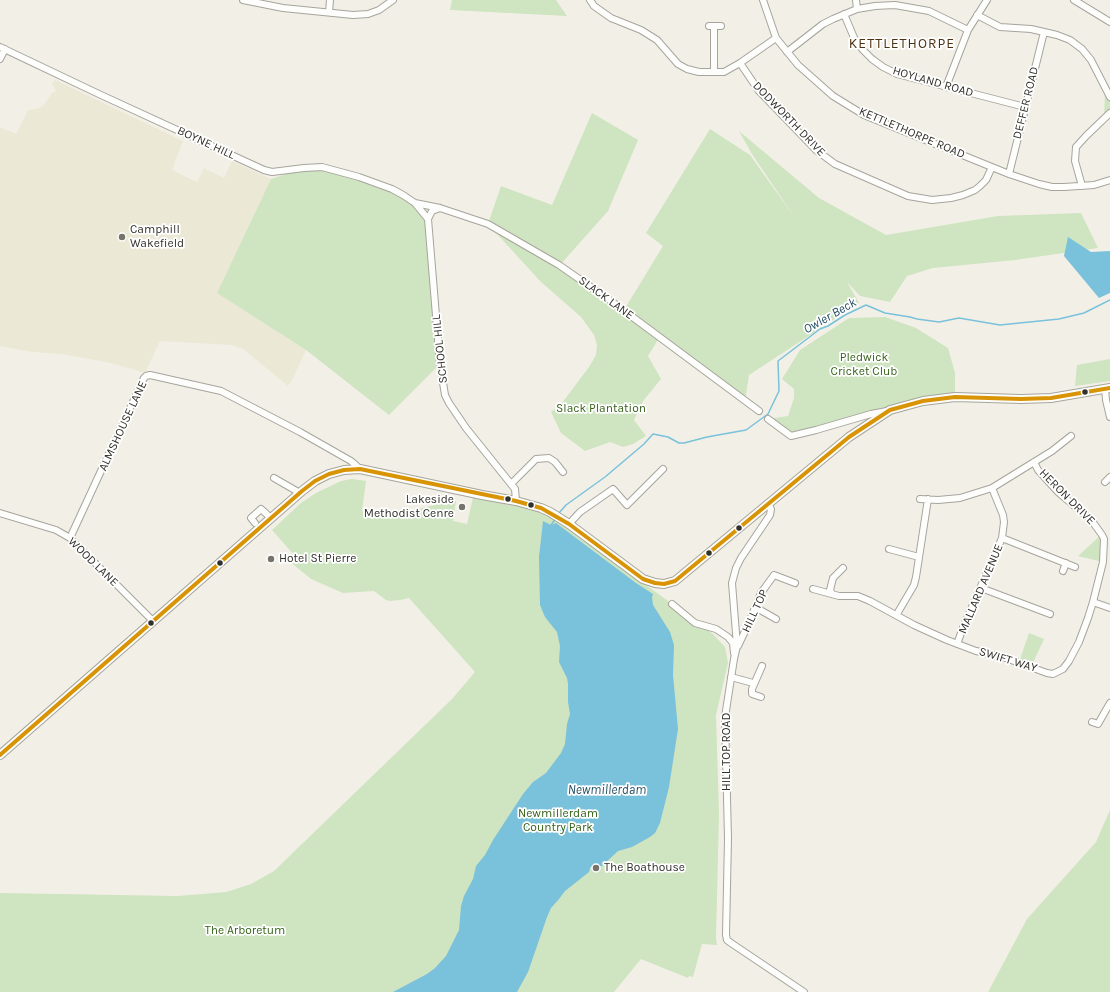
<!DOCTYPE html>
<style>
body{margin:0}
canvas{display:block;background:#f2f0e6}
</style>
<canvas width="1110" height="992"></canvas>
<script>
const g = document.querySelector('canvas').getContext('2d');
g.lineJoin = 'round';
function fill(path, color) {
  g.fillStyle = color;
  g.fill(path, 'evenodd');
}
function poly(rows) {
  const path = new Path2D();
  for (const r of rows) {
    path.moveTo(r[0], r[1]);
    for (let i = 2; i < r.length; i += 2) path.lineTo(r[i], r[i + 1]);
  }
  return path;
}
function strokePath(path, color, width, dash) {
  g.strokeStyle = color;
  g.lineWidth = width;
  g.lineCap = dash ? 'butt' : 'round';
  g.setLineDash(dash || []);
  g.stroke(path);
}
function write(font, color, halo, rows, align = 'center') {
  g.font = font + ' Karla,sans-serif';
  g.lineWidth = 3.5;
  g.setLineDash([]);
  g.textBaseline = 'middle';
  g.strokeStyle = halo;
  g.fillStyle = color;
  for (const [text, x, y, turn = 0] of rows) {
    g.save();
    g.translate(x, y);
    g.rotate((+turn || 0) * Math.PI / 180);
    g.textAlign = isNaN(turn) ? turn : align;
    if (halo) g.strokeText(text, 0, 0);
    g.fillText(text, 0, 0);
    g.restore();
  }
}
const built = poly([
 [55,80,183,141,172,170,197,182,204,168,224,178,232,161,271,179,217,293,306,350,293,378,288,386,243,349,231,345,160,341,145,373,111,363,89,359,61,354,32,352,0,346,0,127,16,134,28,110,36,109,43,106,52,93,56,91,52,83]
]);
const green = poly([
 [452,0,556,0,567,16,450,10],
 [1105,90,1110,97,1110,113,1104,119],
 [592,113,638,140,608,211,560,265,624,310,663,246,646,233,710,129,750,155,795,218,752,154,739,131,819,198,886,235,998,216,1081,213,1098,248,1015,260,933,268,907,276,890,302,860,296,847,282,859,303,749,375,745,401,659,338,648,356,661,379,643,401,634,420,646,436,633,444,623,447,610,442,585,451,561,433,551,412,562,403,589,367,596,355,597,345,594,335,581,317,540,281,488,224,501,186,552,205],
 [322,167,403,195,428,219,441,376,436,368,389,415,306,350,217,293,271,179,304,168],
 [885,317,916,328,948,348,955,373,955,397,791,436,768,419,788,416,794,398,794,389,782,379,800,350,849,318],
 [1110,359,1110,381,1075,386,1077,365],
 [352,479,366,481,362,511,412,510,454,501,456,501,453,521,467,524,474,493,501,498,507,505,541,508,713,634,725,647,728,663,716,715,719,814,716,938,717,945,702,944,693,977,689,976,688,978,641,959,614,992,0,992,0,893,178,896,226,892,251,884,274,871,452,699,475,672,409,598,400,600,390,601,386,600,374,591,343,593,311,579,289,561,295,556,272,530,301,503,316,493,341,481],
 [1102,534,1103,562,1078,556],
 [1029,633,1044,639,1031,667,1019,662],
 [1110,810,1110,992,988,992,1027,919,1096,842]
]);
const water = poly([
 [1068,237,1091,252,1110,251,1110,293,1099,298,1064,256],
 [543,521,551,525,556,523,636,583,653,594,652,597,653,605,670,632,674,645,673,675,678,729,669,787,660,823,655,833,650,837,632,847,618,851,602,866,592,866,590,868,589,872,565,891,559,899,551,908,547,917,528,972,517,992,393,992,427,974,435,968,446,956,459,930,461,906,464,896,473,879,476,866,485,855,493,840,523,794,533,782,546,773,561,753,565,744,567,724,570,714,568,702,568,684,567,678,559,662,560,646,557,632,545,617,540,605,539,557]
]);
const stream = poly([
 [559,513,566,505,605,477,644,444,653,434,668,437,679,443,684,443,707,437,746,430,768,414,779,391,778,361,820,329,828,326,845,315,866,305,885,313,910,317,917,319,939,322,959,318,1000,325,1059,319,1084,313,1110,300],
 [551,525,556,518]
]);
const minor = poly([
 [243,0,283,8,353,15,368,14,379,10,393,0],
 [590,0,594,6,611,18,641,30,657,40,678,64,687,69,699,72,724,72,740,63,776,38],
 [763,0,776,38,798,65,833,96,864,115,1009,174,1039,184,1052,187,1064,187,1094,185,1110,180],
 [856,0,857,9],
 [1074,0,1110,22],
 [329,12,330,0],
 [844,14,855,40,863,50,872,59,883,67,897,74,1025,107],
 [977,15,1000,27,1031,29,1057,35,1070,40,1082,49,1091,60,1110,97],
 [709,26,721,26],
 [714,26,714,72],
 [0,47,101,95,264,170,272,172,304,168,322,167,359,177,392,189,403,195,415,203,428,219,440,364,445,395,449,403,466,428,515,489,516,501],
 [787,52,823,24,833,19,857,9,875,6,895,5,929,11,968,30],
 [0,59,5,49],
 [740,63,759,91,816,150,835,164,908,196,932,200,951,198,963,195,975,190,980,186,986,180,992,167],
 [946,87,968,30,987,0],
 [1009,174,1044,32],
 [1082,186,1075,161,1076,147,1086,136,1110,113],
 [415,203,440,208,488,224,559,265,611,301,759,411],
 [428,219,432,211,440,208],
 [1105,389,1106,400,1110,417],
 [768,419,791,436,816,430,871,414,887,411],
 [1034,462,1038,470,1058,492,1092,521,1102,535,1104,539,1103,562,1093,602],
 [274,478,300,493],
 [1105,482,1110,477],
 [511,484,536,459,549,458,555,462,563,472],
 [920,499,938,500,960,498,992,488,1052,451,1071,436],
 [768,504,771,509,770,515,741,558,736,568,732,583,737,646,734,659,725,717,728,838,726,935,727,940,731,943,804,992],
 [0,513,56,530,70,538,153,621],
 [255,523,251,518,261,509,271,518],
 [569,524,580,512,613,489,627,505,663,469],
 [70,538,144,378,146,376,150,375,221,391,300,432,351,461,360,469],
 [1002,538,1075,567],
 [889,549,919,557],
 [1063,571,1066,563],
 [981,588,1050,614],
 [813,589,839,596,858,596,870,601,914,625,947,640,976,651,1003,657,1047,673,1053,674,1063,669,1069,661,1079,642,1088,618,1093,602,1110,608],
 [832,594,830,590,833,578,843,568],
 [672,604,695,623,716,629,728,637,733,643,734,653],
 [755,607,776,619],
 [897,614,914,585,916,577,928,499],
 [957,644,964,625,1002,538,1004,522,1003,515,992,488],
 [738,646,748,625,761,593,774,575,795,583],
 [731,677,753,683],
 [761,697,752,694,752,689,762,666],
 [1092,722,1098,724,1110,703]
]);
const major = poly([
 [0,755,302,491,315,481,329,474,344,470,360,469,482,495,516,501,541,508,550,512,569,524,643,579,655,583,664,584,675,581,849,437,890,410,923,401,955,397,1021,399,1051,398,1110,388]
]);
const bus1 = poly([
 [0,755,302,491,315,481,329,474,344,470,360,469,516,501,541,508,569,524,643,579,655,583,664,584,675,581,849,437,890,410,923,401,955,397,1021,399,1051,398,1110,388]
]);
const markers = [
 [122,237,4,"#75736c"],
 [1085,392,3.5,"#32302a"],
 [508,499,3.5,"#32302a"],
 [531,505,3.5,"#32302a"],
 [462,507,4,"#75736c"],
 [739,528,3.5,"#32302a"],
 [709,553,3.5,"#32302a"],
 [271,559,4,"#75736c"],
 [220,563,3.5,"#32302a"],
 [151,623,3.5,"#32302a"],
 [596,868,4,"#75736c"]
];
const streetNames = [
 ["HOYLAND ROAD",933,82,16],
 ["DEFFER ROAD",1026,103,-76],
 ["DODWORTH DRIVE",789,119,46],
 ["KETTLETHORPE ROAD",912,133,23],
 ["BOYNE HILL",206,143,25],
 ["SLACK LANE",606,298,36],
 ["SCHOOL HILL",440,349,-96],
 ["ALMSHOUSE LANE",123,426,-65],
 ["HERON DRIVE",1067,497,45],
 ["WOOD LANE",93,562,44],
 ["MALLARD AVENUE",981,589,-67],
 ["HILL TOP",755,611,-65],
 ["SWIFT WAY",1008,660,17],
 ["HILL TOP ROAD",727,752,-90]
];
const poiNames = [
 ["Camphill",130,230],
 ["Wakefield",130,244],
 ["Lakeside",454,500,"right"],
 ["Methodist Cenre",454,514,"right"],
 ["Hotel St Pierre",279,559],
 ["The Boathouse",604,868]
];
const parkNames = [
 ["Pledwick",864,358],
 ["Cricket Club",864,372],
 ["Slack Plantation",601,409],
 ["Newmillerdam",558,814],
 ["Country Park",558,828],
 ["The Arboretum",245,931]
];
const waterNames = [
 ["Owler Beck",830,316,-30],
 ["Newmillerdam",607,790]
];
const quarterNames = [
 ["KETTLETHORPE",902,44]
];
fill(built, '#ece8d6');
fill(green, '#cfe4c0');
fill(water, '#7ac1db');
strokePath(stream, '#7ac1db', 1.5);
strokePath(minor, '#a6a49d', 8);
strokePath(major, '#a6a49d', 10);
strokePath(minor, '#fdfdfb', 6);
strokePath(major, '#fdfdfb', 8);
strokePath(bus1, '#d99406', 4);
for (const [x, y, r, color] of markers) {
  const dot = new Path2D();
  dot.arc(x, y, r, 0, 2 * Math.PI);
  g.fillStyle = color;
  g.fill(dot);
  strokePath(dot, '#fff', 1.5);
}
write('12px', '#32302a', '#fff', streetNames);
write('12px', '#32302a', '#fff', poiNames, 'left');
write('12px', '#36621a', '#fff', parkNames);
write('italic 13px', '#244f62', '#fff', waterNames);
g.letterSpacing = '1px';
write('14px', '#4d3212', '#fff', quarterNames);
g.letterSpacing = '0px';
</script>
